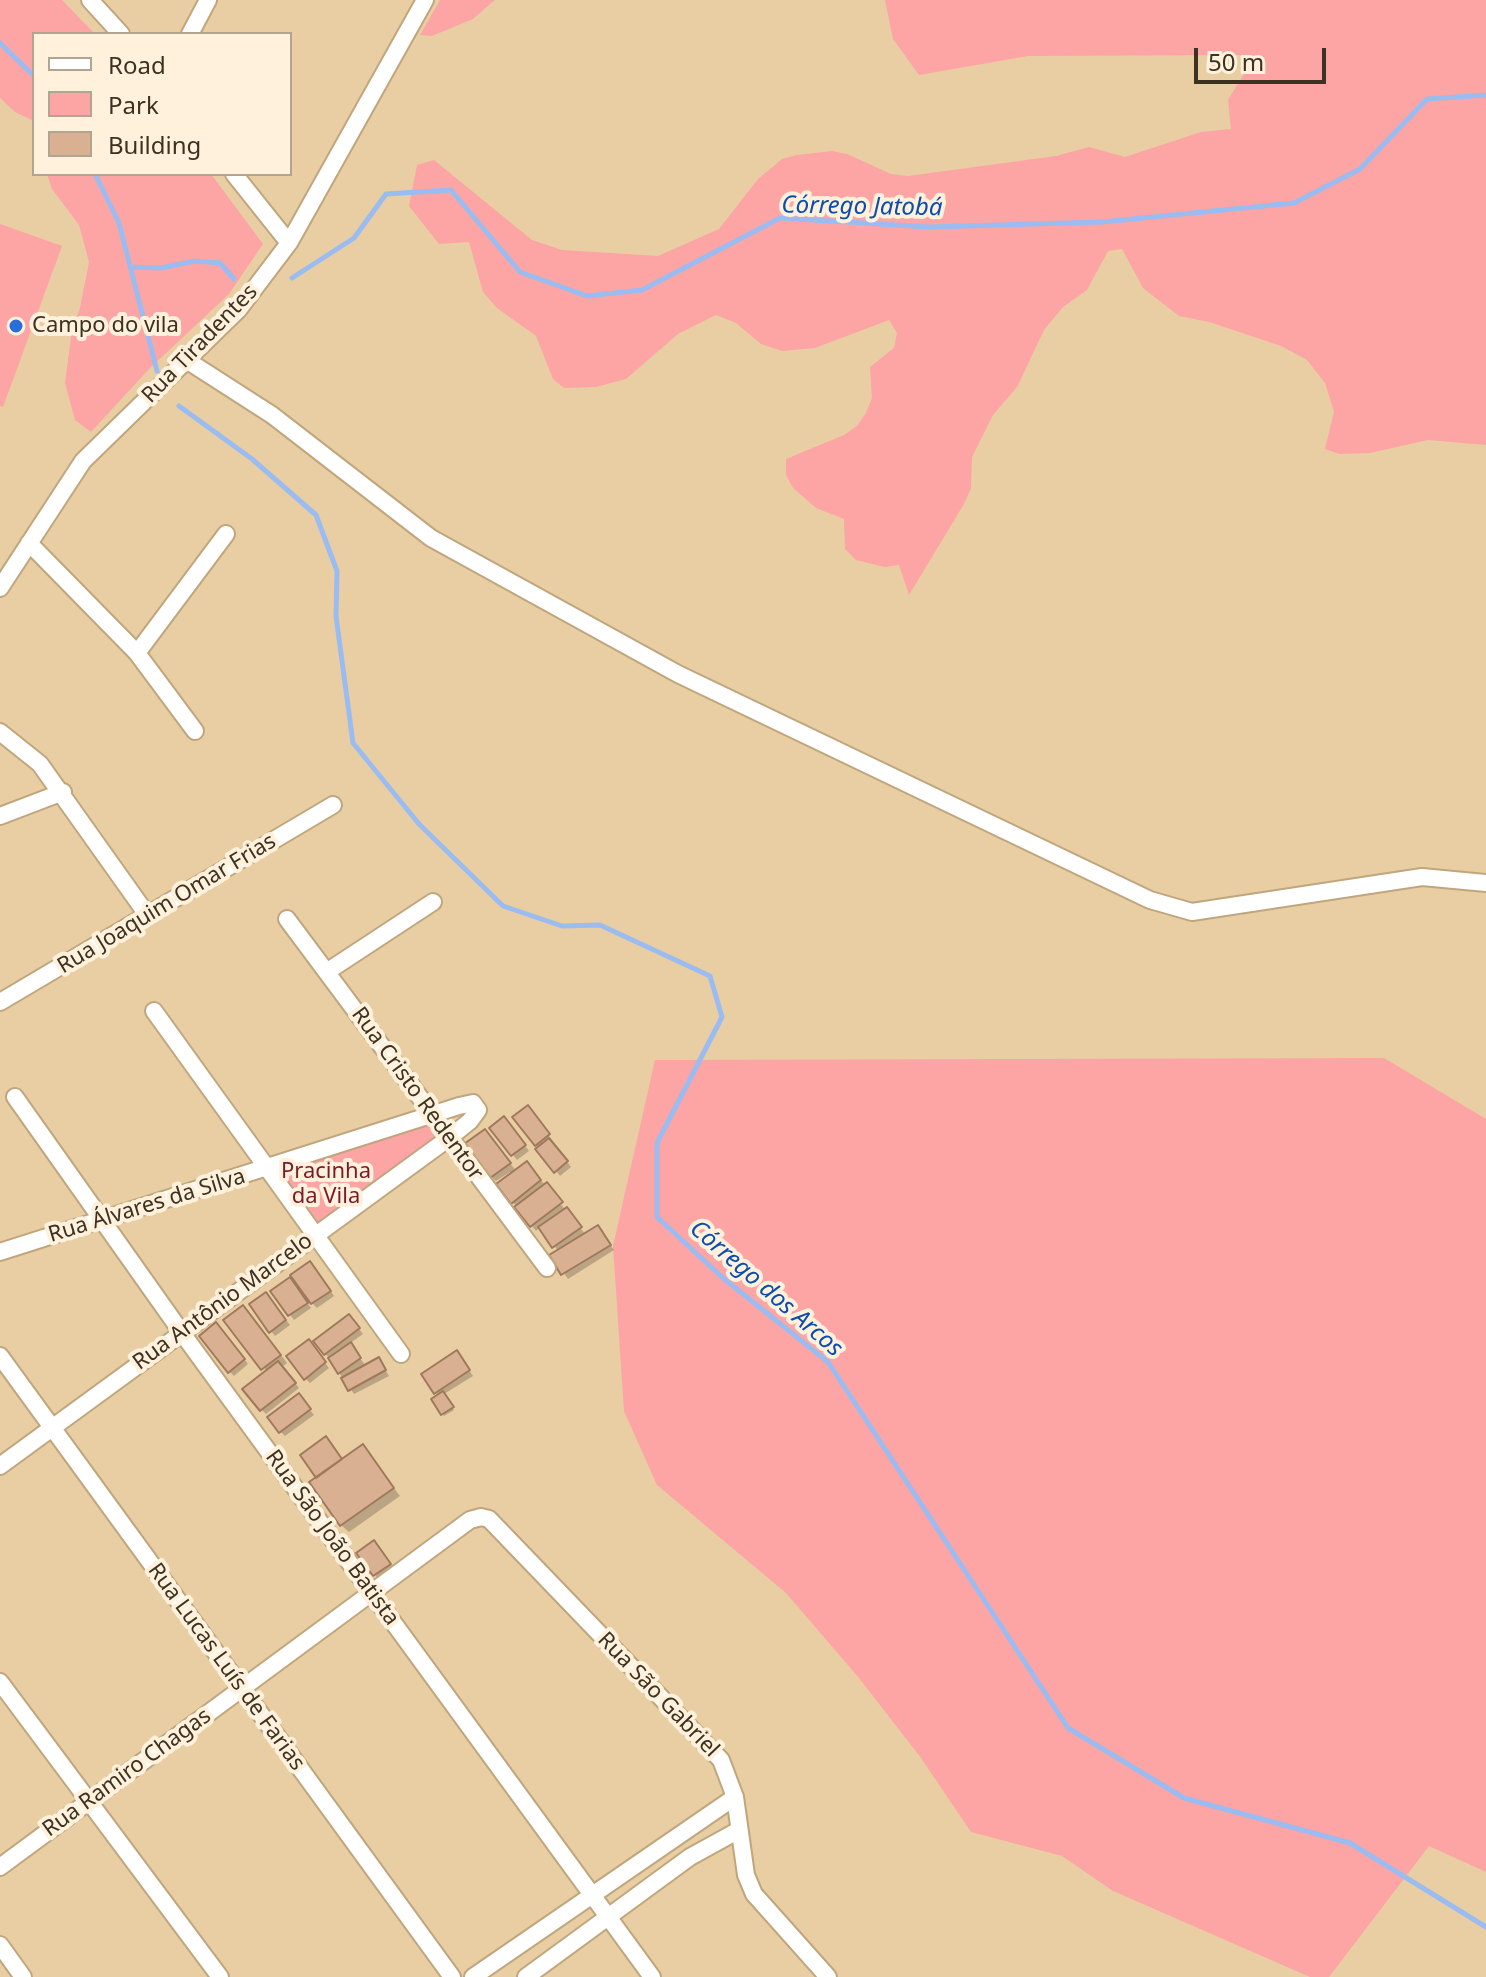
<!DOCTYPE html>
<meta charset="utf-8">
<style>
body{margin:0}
#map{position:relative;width:1486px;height:1977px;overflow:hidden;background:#e9cea4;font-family:"Noto Sans",sans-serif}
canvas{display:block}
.legend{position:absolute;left:32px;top:32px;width:260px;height:144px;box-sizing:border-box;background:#fff1dc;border:2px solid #b1a591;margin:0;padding:10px 14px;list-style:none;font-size:24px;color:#3c3221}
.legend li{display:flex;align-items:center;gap:16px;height:40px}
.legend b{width:40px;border:2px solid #b1a591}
.scale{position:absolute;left:1194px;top:48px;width:132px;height:36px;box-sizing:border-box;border:4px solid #3c3221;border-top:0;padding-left:10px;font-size:24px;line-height:28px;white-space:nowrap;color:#3c3221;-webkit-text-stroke:6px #fff1dc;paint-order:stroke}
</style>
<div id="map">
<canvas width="1486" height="1977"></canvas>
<ul class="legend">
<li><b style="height:10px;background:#fff"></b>Road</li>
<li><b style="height:22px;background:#fda4a4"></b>Park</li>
<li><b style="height:22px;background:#d9b091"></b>Building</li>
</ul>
<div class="scale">50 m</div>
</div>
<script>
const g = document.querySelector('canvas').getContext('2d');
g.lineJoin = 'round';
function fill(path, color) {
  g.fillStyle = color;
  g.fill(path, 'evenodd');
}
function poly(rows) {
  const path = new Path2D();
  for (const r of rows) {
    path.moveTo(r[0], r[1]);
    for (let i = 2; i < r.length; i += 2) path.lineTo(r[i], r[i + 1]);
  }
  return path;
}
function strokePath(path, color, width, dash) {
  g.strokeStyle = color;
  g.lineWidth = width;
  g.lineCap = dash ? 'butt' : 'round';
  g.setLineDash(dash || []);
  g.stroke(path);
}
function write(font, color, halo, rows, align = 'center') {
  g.font = font + ' "Noto Sans",sans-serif';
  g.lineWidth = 8;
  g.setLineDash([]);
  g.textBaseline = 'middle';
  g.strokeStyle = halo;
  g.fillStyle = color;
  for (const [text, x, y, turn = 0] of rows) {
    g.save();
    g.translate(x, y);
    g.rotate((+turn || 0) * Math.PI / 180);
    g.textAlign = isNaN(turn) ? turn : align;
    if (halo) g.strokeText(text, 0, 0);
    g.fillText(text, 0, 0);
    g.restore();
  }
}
const green = poly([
 [0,0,62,0,95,34,34,34,34,121,15,112,0,98],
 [440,0,495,0,473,19,432,36,420,35],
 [885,0,1486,0,1486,445,1428,440,1370,453,1339,454,1325,449,1334,412,1325,383,1307,360,1281,346,1209,322,1179,316,1143,288,1122,249,1108,251,1087,290,1063,307,1044,330,1017,387,993,415,972,457,971,488,964,504,909,595,899,565,885,567,856,560,845,549,844,519,816,508,793,488,786,475,786,459,844,435,857,426,866,413,872,398,870,367,894,348,897,333,889,320,815,348,782,351,761,344,736,323,716,315,678,334,626,379,596,387,564,388,553,379,536,336,497,308,483,292,469,242,439,244,409,206,417,165,434,160,532,240,562,250,658,256,719,229,758,179,782,159,797,155,832,151,847,154,891,174,908,176,1056,156,1089,147,1125,157,1201,132,1231,129,1228,100,1253,59,1238,55,1028,56,919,75,893,39],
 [47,174,211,174,263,244,229,294,150,368,91,432,75,420,65,383,72,330,80,308,89,262,79,225,52,189],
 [0,224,62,246,3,407,0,406],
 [1384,1058,1486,1119,1486,1872,1429,1846,1329,1977,1310,1977,1113,1891,1062,1856,971,1832,921,1758,859,1678,786,1593,657,1485,624,1411,613,1246,655,1060],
 [430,1122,439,1138,317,1225,280,1171]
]);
const shadow = poly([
 [532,1112,571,1167,560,1176,536,1145],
 [508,1124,529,1151,517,1160,492,1128],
 [490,1136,516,1171,531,1168,586,1235,598,1227,614,1250,568,1279,552,1256,559,1252,540,1227,536,1231,532,1226,499,1185,512,1175,510,1172,496,1181,491,1177],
 [315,1268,334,1296,317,1308,312,1303],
 [294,1284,311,1308,294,1320,273,1291],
 [270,1299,290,1325,275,1336,271,1331],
 [251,1315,287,1363,282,1367,299,1388,266,1414,261,1409,266,1373],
 [353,1321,363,1334,349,1344,366,1366,379,1359,389,1376,354,1394,325,1353],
 [221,1329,248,1364,234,1376,229,1371],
 [313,1347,329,1368,310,1383,305,1378],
 [461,1358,473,1376,444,1394,454,1410,444,1416,434,1399,439,1396,436,1392],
 [303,1401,314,1415,285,1436,280,1431],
 [363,1447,400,1496,349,1532,341,1525,319,1478],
 [378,1548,394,1569,379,1580,359,1554]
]);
const stream = poly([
 [0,43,34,76],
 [95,174,119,223,157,371],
 [131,267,161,268,195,261,220,263,234,279],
 [292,278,354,238,386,194,451,190,520,272,587,296,642,290,780,218,929,227,1102,222,1294,203,1360,169,1427,99,1486,95],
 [179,406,252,459,316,515,337,571,336,616,353,743,419,824,503,906,562,926,600,925,710,976,722,1017,657,1143,657,1217,723,1278,828,1362,1068,1728,1184,1798,1350,1843,1486,1927]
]);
const building = poly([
 [528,1105,550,1134,535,1146,512,1117,528,1105],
 [504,1116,526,1145,511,1156,489,1128,504,1116],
 [485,1129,511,1163,490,1178,464,1144,485,1129],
 [549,1138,568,1161,554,1173,535,1149,549,1138],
 [527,1161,541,1180,511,1204,496,1184,527,1161],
 [547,1182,563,1202,530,1227,514,1207,547,1182],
 [567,1207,582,1227,552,1248,538,1227,567,1207],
 [598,1225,611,1245,561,1275,549,1255,598,1225],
 [310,1261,331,1291,311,1304,290,1275,310,1261],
 [290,1277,308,1303,288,1316,270,1291,290,1277],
 [266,1292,286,1320,269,1333,249,1304,266,1292],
 [243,1305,281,1355,261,1370,223,1320,243,1305],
 [349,1314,360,1328,324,1355,313,1341,349,1314],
 [216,1322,245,1359,228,1373,199,1336,216,1322],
 [309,1339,326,1362,304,1380,286,1356,309,1339],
 [351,1342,361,1358,338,1374,328,1358,351,1342],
 [457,1350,470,1370,434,1394,421,1374,457,1350],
 [379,1357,386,1370,348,1391,341,1378,379,1357],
 [278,1361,296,1383,260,1411,242,1389,278,1361],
 [443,1391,454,1407,441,1415,431,1399,443,1391],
 [299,1393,311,1409,279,1433,267,1417,299,1393],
 [326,1436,342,1459,316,1478,300,1455,326,1436],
 [363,1444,394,1488,340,1526,309,1482,363,1444],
 [374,1540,391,1564,373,1576,356,1553,374,1540]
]);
const minor = poly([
 [90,0,121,34],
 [190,34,208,0],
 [234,174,289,243],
 [188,361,272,415,431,538,678,674,1150,900,1192,912,1422,877,1486,883],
 [29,543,137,653,195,731],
 [0,588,83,461,239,309,289,243,425,0],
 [137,653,226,534],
 [0,732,40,764,148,916],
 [0,816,63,792],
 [287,919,547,1268],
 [328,971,433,902],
 [0,1002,333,805],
 [154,1011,401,1354],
 [15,1097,182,1333,652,1977],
 [0,1252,459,1106,473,1103,478,1110,470,1121,449,1138,0,1466],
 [0,1356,452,1977],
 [0,1682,220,1977],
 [0,1867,470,1520,481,1517,489,1519,721,1760,735,1797,746,1875,754,1894,828,1977],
 [0,1945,23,1977],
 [473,1977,735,1797],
 [526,1977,690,1857,739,1830]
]);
const markers = [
 [16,326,8,"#296fdb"]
];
const poiNames = [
 ["Campo do vila",32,326]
];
const streetNames = [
 ["Rua Tiradentes",200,344,-46],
 ["Rua Joaquim Omar Frias",167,904,-31],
 ["Rua Cristo Redentor",417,1094,54],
 ["Rua Álvares da Silva",147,1206,-17],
 ["Rua Antônio Marcelo",223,1302,-36],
 ["Rua São João Batista",332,1538,54],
 ["Rua Lucas Luís de Farias",226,1667,54],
 ["Rua São Gabriel",658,1695,46],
 ["Rua Ramiro Chagas",127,1773,-36]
];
const parkNames = [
 ["Pracinha",326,1172],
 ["da Vila",326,1197]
];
const waterNames = [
 ["Córrego Jatobá",862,207,1],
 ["Córrego dos Arcos",766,1289,41]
];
fill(green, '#fda4a4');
fill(shadow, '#0003');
strokePath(stream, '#9bbcf0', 5);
fill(building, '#d9b091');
strokePath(building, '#9f795b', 2);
strokePath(minor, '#c0a67d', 20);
strokePath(minor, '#fff', 16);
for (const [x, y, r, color] of markers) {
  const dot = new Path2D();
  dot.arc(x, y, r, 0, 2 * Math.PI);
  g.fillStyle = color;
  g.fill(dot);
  strokePath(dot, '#fff1dc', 3);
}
write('22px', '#3c3221', '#fff1dc', poiNames, 'left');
write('22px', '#3c3221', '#fff1dc', streetNames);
write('22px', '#7e1826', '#fff1dc', parkNames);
write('italic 24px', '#084daf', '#fff1dc', waterNames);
</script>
